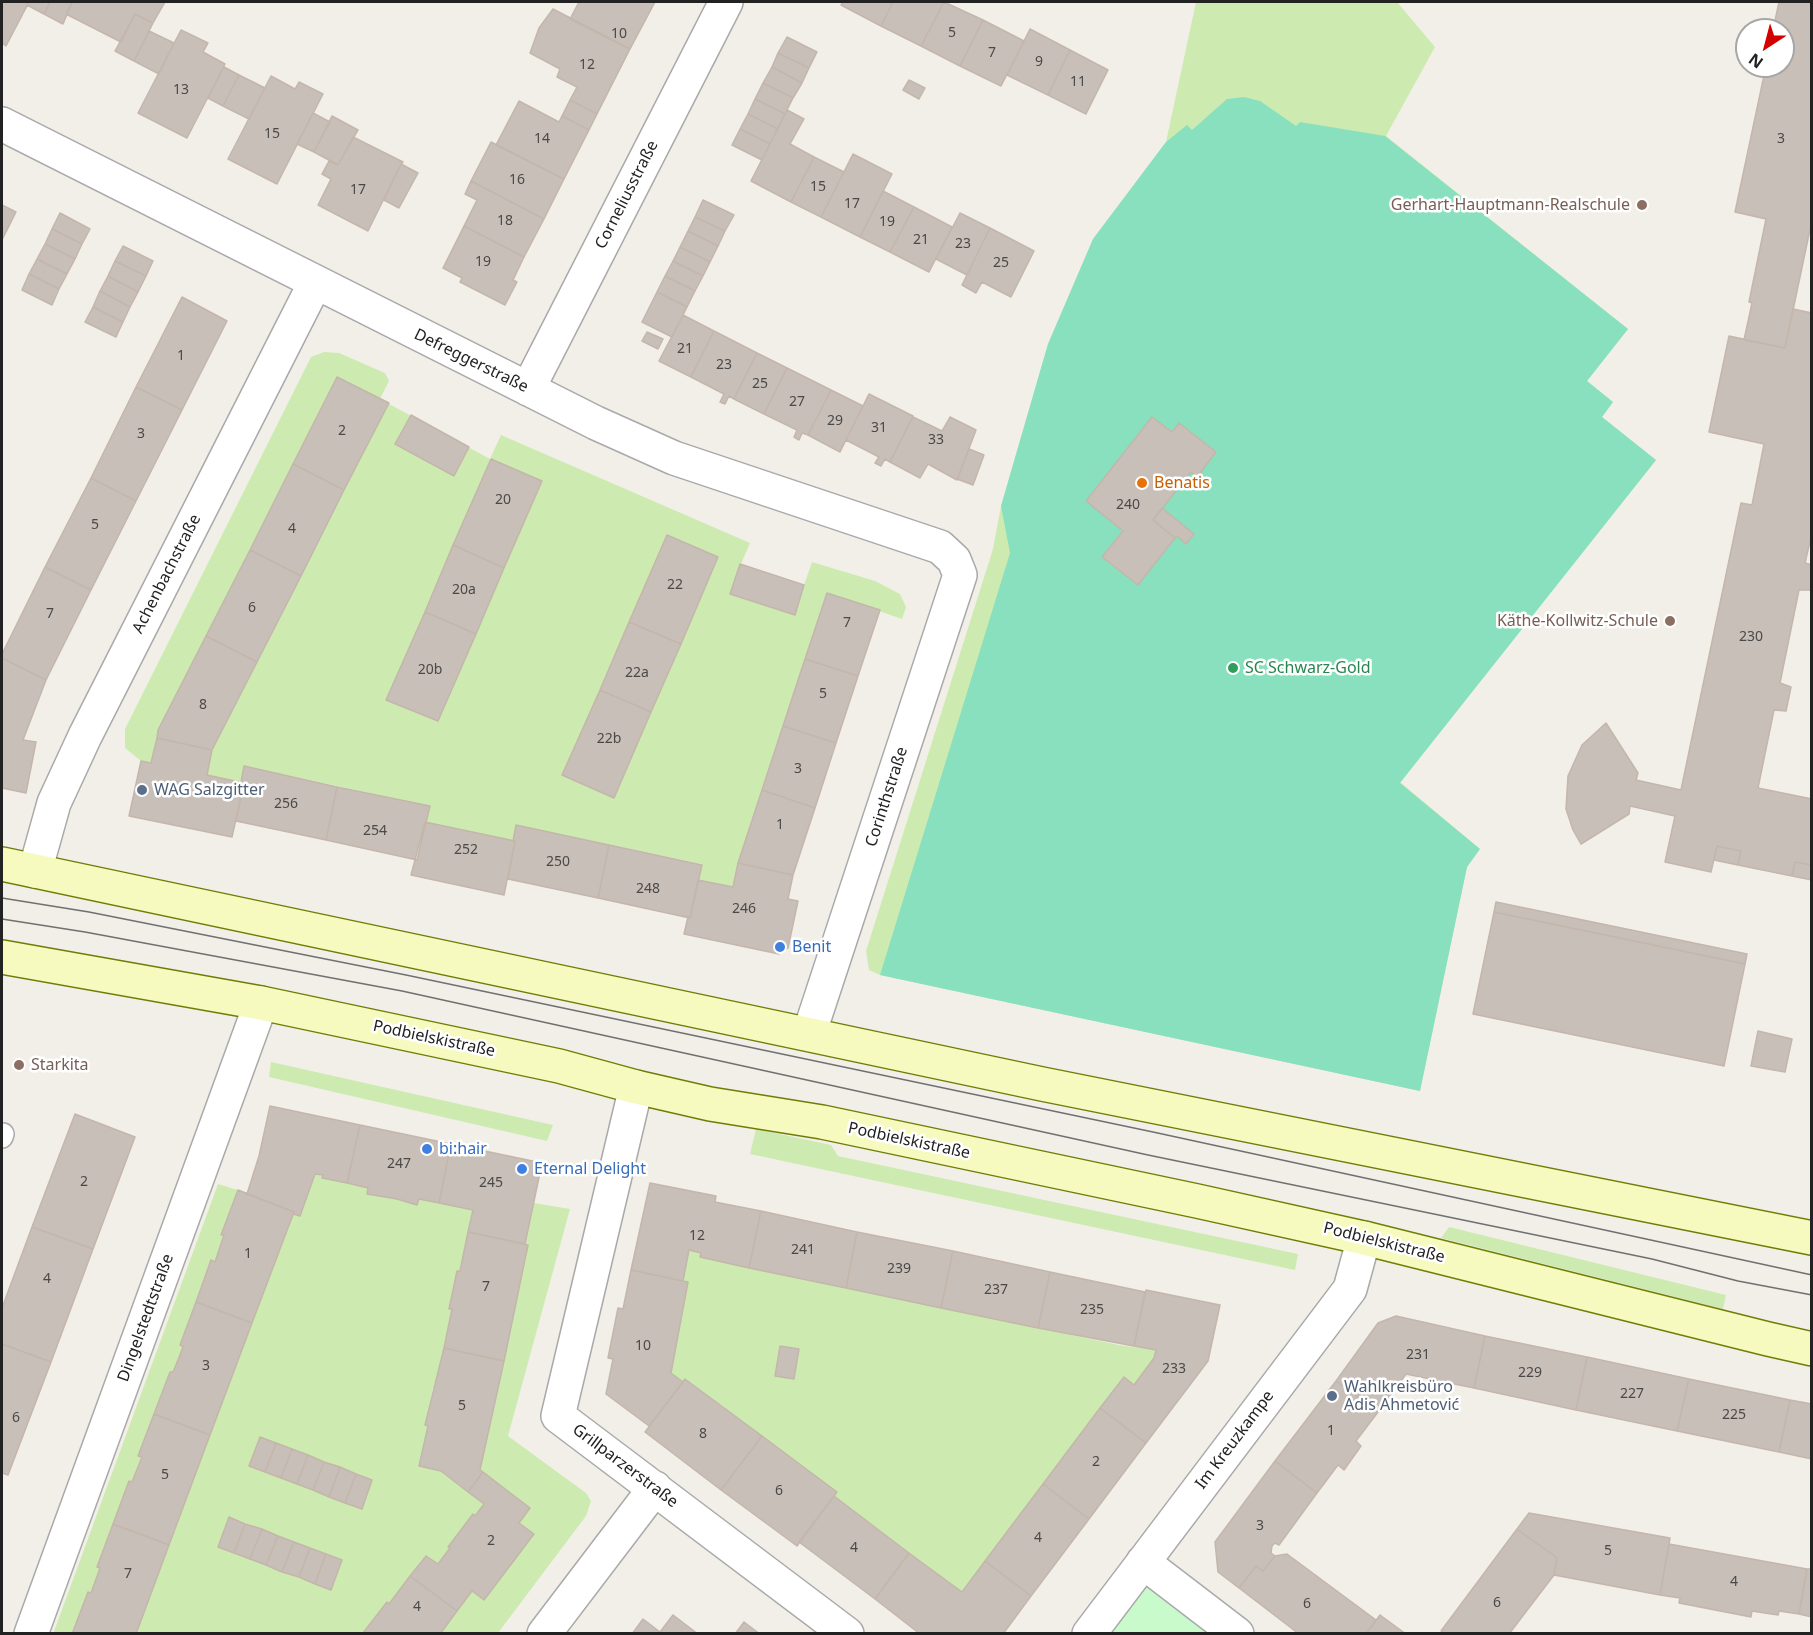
<!DOCTYPE html>
<meta charset="utf-8">
<style>
body{margin:0}
#map{position:relative;width:1813px;height:1635px;overflow:hidden;background:#f2efe9;font-family:"Noto Sans",sans-serif}
canvas{display:block}
.frame{position:absolute;inset:0;border:3px solid #222;pointer-events:none}
.north{position:absolute;left:1735px;top:18px;width:60px;height:60px;box-sizing:border-box;background:#fff;border:2px solid #a7a7a7;border-radius:50%;rotate:216deg;font-size:16px;font-weight:700;line-height:24px;text-align:center;color:#222}
.north::after{content:'';display:block;margin:auto;width:21px;height:27px;background:#d40000;clip-path:polygon(50% 0,100% 100%,50% 72%,0 100%)}
</style>
<div id="map">
<canvas width="1813" height="1635"></canvas>
<div class="frame"></div>
<div class="north">N</div>
</div>
<script>
const g = document.querySelector('canvas').getContext('2d');
g.lineJoin = 'round';
function fill(path, color) {
  g.fillStyle = color;
  g.fill(path, 'evenodd');
}
function poly(rows) {
  const path = new Path2D();
  for (const r of rows) {
    path.moveTo(r[0], r[1]);
    for (let i = 2; i < r.length; i += 2) path.lineTo(r[i], r[i + 1]);
  }
  return path;
}
function strokePath(path, color, width, dash) {
  g.strokeStyle = color;
  g.lineWidth = width;
  g.lineCap = dash ? 'butt' : 'round';
  g.setLineDash(dash || []);
  g.stroke(path);
}
function write(font, color, halo, rows, align = 'center') {
  g.font = font + ' "Noto Sans",sans-serif';
  g.lineWidth = 5;
  g.setLineDash([]);
  g.textBaseline = 'middle';
  g.strokeStyle = halo;
  g.fillStyle = color;
  for (const [text, x, y, turn = 0] of rows) {
    g.save();
    g.translate(x, y);
    g.rotate((+turn || 0) * Math.PI / 180);
    g.textAlign = isNaN(turn) ? turn : align;
    if (halo) g.strokeText(text, 0, 0);
    g.fillText(text, 0, 0);
    g.restore();
  }
}
const grass = poly([
 [1196,2,1397,2,1435,47,1386,136,1628,329,1587,381,1613,402,1602,417,1656,460,1400,782,1480,849,1467,867,1420,1091,880,975,869,970,866,951,993,549,1001,506,1048,344,1093,239,1166,142],
 [324,352,339,353,385,373,389,381,380,399,490,459,501,435,750,543,741,564,804,585,812,562,875,581,900,594,906,607,902,619,827,593,738,863,733,887,699,880,702,864,516,825,513,841,426,822,429,806,245,766,241,782,141,761,125,748,125,729,311,357],
 [271,1062,553,1125,547,1141,269,1077],
 [756,1129,831,1145,838,1156,1298,1254,1295,1270,750,1154],
 [315,1174,323,1175,323,1178,368,1188,367,1194,397,1199,417,1205,419,1199,473,1210,460,1271,457,1271,449,1309,452,1309,435,1388,433,1388,425,1425,428,1426,419,1466,441,1471,484,1504,475,1516,472,1515,448,1547,450,1548,438,1564,425,1556,389,1604,387,1602,363,1633,136,1634,293,1214,300,1216],
 [218,1184,238,1190,221,1234,224,1235,215,1262,211,1261,180,1345,183,1347,178,1360,173,1372,170,1372,138,1456,142,1457,132,1482,129,1481,97,1566,100,1568,91,1593,88,1592,72,1633,53,1634],
 [534,1203,570,1209,508,1436,586,1493,591,1501,586,1516,498,1633,440,1634,472,1591,484,1600,533,1535,519,1523,529,1508,480,1470,528,1245,525,1244],
 [1449,1227,1726,1295,1723,1309,1441,1238],
 [689,1250,701,1253,700,1257,1119,1345,1156,1350,1154,1358,1134,1385,1124,1377,962,1592,834,1496,836,1492,771,1443,686,1379,683,1382,671,1373,688,1282,683,1281]
]);
const park = poly([
 [1143,1562,1227,1634,1089,1634]
]);
const pitch = poly([
 [1244,97,1260,101,1296,126,1300,122,1385,136,1628,329,1587,381,1613,402,1602,417,1656,460,1400,783,1480,849,1467,867,1420,1091,880,975,1010,553,1001,506,1048,344,1093,239,1166,142,1187,125,1192,130,1227,99]
]);
const building = poly([
 [2,2,29,2,6,46,2,43,2,2],
 [29,2,50,2,44,14,27,5,29,2],
 [50,2,72,2,63,24,44,14,50,2],
 [72,2,165,2,153,23,135,14,121,42,66,14,72,2],
 [579,2,655,2,630,49,570,19,579,2],
 [843,2,893,2,881,26,841,5,843,2],
 [893,2,944,2,921,46,881,26,893,2],
 [944,2,983,20,960,66,921,46,944,2],
 [1779,2,1812,2,1812,220,1785,348,1744,340,1752,303,1749,302,1766,219,1735,212,1766,66,1783,66,1783,30,1773,30,1779,2],
 [553,9,630,49,597,114,570,100,577,87,557,77,560,69,530,53,539,28,553,9],
 [135,14,153,23,134,61,115,51,135,14],
 [983,20,1024,41,1001,86,960,66,983,20],
 [1030,29,1070,50,1048,95,1007,75,1030,29],
 [181,30,208,43,203,52,225,64,187,138,138,113,181,30],
 [149,31,174,43,159,74,134,61,149,31],
 [787,37,817,52,809,68,778,53,787,37],
 [1070,50,1108,70,1086,114,1048,95,1070,50],
 [778,53,809,68,802,83,772,67,778,53],
 [224,67,239,75,223,106,208,98,224,67],
 [772,67,802,83,793,98,763,83,772,67],
 [239,75,265,88,249,119,223,106,239,75],
 [271,76,295,89,299,82,323,94,277,184,228,159,271,76],
 [909,80,925,88,919,99,903,90,909,80],
 [763,83,793,98,785,114,755,99,763,83],
 [755,99,785,114,778,129,748,114,755,99],
 [570,100,597,114,589,130,562,116,570,100],
 [519,101,559,122,562,116,589,130,564,179,496,145,519,101],
 [787,110,804,119,790,144,814,157,791,202,751,181,787,110],
 [313,113,330,122,314,152,297,144,313,113],
 [748,114,778,129,770,144,740,129,748,114],
 [332,116,358,130,338,165,314,152,332,116],
 [740,129,770,144,762,160,732,145,740,129],
 [353,137,403,162,401,164,368,231,318,205,331,179,322,174,329,161,338,165,353,137],
 [491,142,564,179,544,219,471,181,491,142],
 [853,154,892,174,860,237,821,217,853,154],
 [814,157,844,172,821,217,791,202,814,157],
 [401,164,418,173,399,208,384,200,401,164],
 [471,181,544,219,524,257,464,226,477,200,465,194,471,181],
 [883,191,914,207,890,252,860,237,883,191],
 [703,200,734,215,725,231,695,217,703,200],
 [2,205,16,212,2,240,2,205],
 [914,207,952,227,929,272,890,252,914,207],
 [60,213,90,229,82,244,52,229,60,213],
 [960,213,990,228,967,275,936,259,960,213],
 [695,217,725,231,718,246,688,231,695,217],
 [464,226,524,257,513,280,517,282,505,305,460,282,462,278,443,268,464,226],
 [990,228,1034,251,1011,297,982,282,976,293,962,285,990,228],
 [52,229,82,244,75,259,45,244,52,229],
 [688,231,718,246,710,262,680,247,688,231],
 [45,244,75,259,67,274,37,259,45,244],
 [123,246,153,261,146,276,115,261,123,246],
 [680,247,710,262,703,276,673,261,680,247],
 [37,259,67,274,59,289,29,274,37,259],
 [115,261,146,276,138,292,108,276,115,261],
 [673,261,703,276,695,291,665,276,673,261],
 [29,274,59,289,52,305,22,290,29,274],
 [108,276,138,292,130,307,100,291,108,276],
 [665,276,695,291,687,307,657,292,665,276],
 [100,291,130,307,123,322,93,307,100,291],
 [657,292,687,307,672,337,642,322,657,292],
 [182,297,227,321,182,410,136,387,182,297],
 [93,307,123,322,116,337,85,322,93,307],
 [1793,309,1812,313,1812,533,1805,563,1812,565,1812,589,1811,590,1799,590,1780,683,1791,687,1786,711,1774,710,1758,788,1812,799,1812,865,1795,862,1792,876,1738,865,1741,851,1717,846,1711,872,1665,862,1675,816,1630,806,1629,814,1581,844,1573,830,1566,809,1568,776,1582,745,1606,723,1638,773,1636,780,1681,790,1741,503,1752,505,1764,444,1709,432,1729,336,1785,348,1793,309],
 [683,315,714,331,691,377,659,361,683,315],
 [714,331,757,353,734,399,729,396,725,404,720,402,724,394,691,377,714,331],
 [647,332,663,339,658,349,642,341,647,332],
 [757,353,787,368,764,414,734,399,757,353],
 [787,368,831,390,808,435,802,433,799,440,794,437,797,430,764,414,787,368],
 [337,377,389,403,344,490,293,464,337,377],
 [136,387,182,410,136,501,91,478,136,387],
 [831,390,863,406,840,452,808,435,831,390],
 [869,394,913,416,890,462,885,459,881,466,875,463,879,457,846,440,869,394],
 [411,415,469,447,454,476,395,444,411,415],
 [913,417,942,431,950,417,976,430,957,480,928,464,920,478,890,462,913,417],
 [1152,417,1172,432,1179,423,1216,452,1197,477,1191,472,1153,520,1175,538,1138,585,1102,557,1123,531,1086,501,1152,417],
 [969,449,984,455,973,485,957,479,969,449],
 [491,459,542,481,504,568,453,545,491,459],
 [293,464,344,490,301,576,250,550,293,464],
 [91,478,136,501,91,590,45,567,91,478],
 [1162,508,1194,534,1186,544,1177,536,1175,538,1153,520,1162,508],
 [667,535,718,557,681,644,629,622,667,535],
 [453,545,504,568,476,634,425,612,453,545],
 [250,550,301,576,257,662,206,636,250,550],
 [740,564,804,585,795,615,730,594,740,564],
 [45,567,91,590,46,680,2,658,2,654,45,567],
 [827,593,880,610,858,676,805,659,827,593],
 [425,612,476,634,438,721,386,700,425,612],
 [629,622,681,644,651,712,600,690,629,622],
 [206,636,257,662,212,750,157,738,158,730,206,636],
 [2,658,46,680,23,740,36,742,26,793,2,788,2,658],
 [805,659,858,676,836,743,783,726,805,659],
 [600,690,651,712,614,798,562,775,600,690],
 [783,726,836,743,815,808,762,790,783,726],
 [157,738,212,750,207,775,244,783,232,837,129,816,141,761,151,763,157,738],
 [244,766,337,787,326,840,236,821,244,783,241,782,244,766],
 [337,787,430,806,417,860,326,840,337,787],
 [762,790,815,808,793,875,738,863,762,790],
 [425,822,515,841,504,895,411,875,425,822],
 [516,825,609,845,598,898,508,879,515,841,513,841,516,825],
 [609,845,702,865,690,918,598,898,609,845],
 [1717,846,1741,851,1738,865,1714,860,1717,846],
 [1795,862,1812,865,1812,880,1792,876,1795,862],
 [738,863,793,875,788,899,798,901,788,948,783,950,779,954,684,934,688,917,690,918,698,880,733,887,738,863],
 [1496,902,1747,954,1745,964,1494,912,1496,902],
 [1494,912,1745,964,1724,1066,1473,1014,1494,912],
 [1758,1031,1792,1039,1785,1072,1751,1066,1758,1031],
 [270,1106,360,1125,347,1183,322,1178,323,1175,315,1174,300,1216,293,1214,294,1212,247,1194,259,1156,270,1106],
 [75,1114,135,1137,93,1249,32,1227,75,1114],
 [360,1125,451,1144,439,1203,419,1199,417,1205,397,1199,367,1194,368,1188,347,1183,360,1125],
 [451,1144,542,1163,525,1244,468,1232,473,1210,439,1203,451,1144],
 [650,1183,716,1196,715,1202,761,1211,749,1268,700,1257,701,1253,689,1250,683,1281,631,1270,650,1183],
 [238,1190,294,1212,252,1323,196,1302,211,1260,215,1262,224,1235,221,1235,238,1190],
 [761,1211,857,1232,846,1288,749,1268,761,1211],
 [32,1227,93,1249,51,1362,2,1344,2,1308,32,1227],
 [468,1232,528,1245,504,1361,444,1348,452,1309,449,1309,457,1271,460,1271,468,1232],
 [857,1232,953,1251,941,1308,846,1288,857,1232],
 [953,1251,1050,1272,1038,1328,941,1308,953,1251],
 [631,1270,688,1282,671,1373,683,1382,649,1426,606,1394,613,1359,608,1358,618,1308,623,1309,631,1270],
 [1050,1272,1145,1292,1134,1346,1038,1328,1050,1272],
 [1146,1290,1220,1305,1208,1361,1146,1443,1100,1408,1124,1377,1134,1385,1154,1358,1156,1350,1134,1346,1146,1290],
 [196,1302,252,1323,210,1435,154,1414,170,1372,173,1372,178,1360,183,1347,180,1345,196,1302],
 [1396,1316,1485,1336,1474,1388,1406,1374,1378,1412,1336,1381,1378,1323,1396,1316],
 [1485,1336,1587,1357,1576,1410,1474,1388,1485,1336],
 [2,1344,51,1362,8,1475,2,1473,2,1344],
 [780,1346,799,1349,794,1379,775,1376,780,1346],
 [444,1348,504,1361,480,1470,483,1472,468,1492,441,1471,419,1466,428,1426,425,1425,444,1348],
 [1587,1357,1689,1379,1677,1431,1576,1410,1587,1357],
 [685,1379,762,1436,721,1490,645,1432,685,1379],
 [1689,1379,1790,1400,1779,1452,1677,1431,1689,1379],
 [1336,1381,1378,1412,1356,1441,1361,1446,1344,1470,1338,1465,1317,1493,1275,1461,1336,1381],
 [1790,1400,1812,1404,1812,1459,1779,1452,1790,1400],
 [1100,1408,1146,1443,1089,1519,1043,1484,1100,1408],
 [154,1414,210,1435,169,1545,113,1524,129,1481,132,1482,142,1457,138,1456,154,1414],
 [762,1436,837,1492,797,1546,721,1490,762,1436],
 [260,1437,276,1443,265,1472,249,1466,260,1437],
 [276,1443,292,1449,281,1478,265,1472,276,1443],
 [292,1449,308,1455,297,1484,281,1478,292,1449],
 [308,1455,324,1462,313,1490,297,1484,308,1455],
 [1275,1461,1317,1493,1279,1545,1275,1543,1272,1546,1271,1553,1275,1556,1263,1571,1256,1566,1239,1588,1218,1572,1215,1542,1275,1461],
 [324,1462,340,1467,329,1497,313,1490,324,1462],
 [340,1467,356,1474,345,1503,329,1497,340,1467],
 [483,1472,530,1508,519,1523,534,1534,484,1600,472,1591,457,1611,410,1576,426,1556,438,1564,450,1548,448,1547,473,1514,475,1516,484,1504,468,1492,483,1472],
 [356,1474,372,1480,362,1509,345,1503,356,1474],
 [1043,1484,1089,1519,1031,1596,985,1561,1043,1484],
 [834,1496,909,1553,875,1599,799,1542,834,1496],
 [1529,1513,1670,1538,1660,1595,1554,1575,1557,1558,1517,1529,1529,1513],
 [229,1517,245,1524,234,1553,218,1547,229,1517],
 [113,1524,169,1545,136,1634,72,1634,88,1592,91,1593,100,1568,97,1567,113,1524],
 [245,1524,262,1529,250,1559,234,1553,245,1524],
 [262,1529,278,1536,266,1565,250,1559,262,1529],
 [1517,1529,1557,1558,1554,1575,1509,1634,1445,1634,1441,1631,1517,1529],
 [278,1536,294,1542,282,1572,266,1565,278,1536],
 [294,1542,310,1548,299,1577,282,1572,294,1542],
 [1669,1544,1807,1569,1799,1614,1779,1611,1778,1615,1752,1611,1751,1617,1679,1603,1680,1598,1660,1595,1669,1544],
 [310,1548,326,1554,315,1584,299,1577,310,1548],
 [909,1553,962,1592,985,1561,1031,1596,1003,1634,920,1634,875,1599,909,1553],
 [326,1554,342,1560,331,1590,315,1584,326,1554],
 [1287,1554,1376,1620,1366,1634,1299,1634,1239,1588,1256,1566,1263,1571,1275,1556,1287,1554],
 [1807,1569,1812,1569,1812,1617,1799,1614,1807,1569],
 [410,1576,457,1611,440,1634,363,1633,387,1602,389,1604,410,1576],
 [673,1615,698,1634,632,1634,643,1619,660,1632,673,1615],
 [1380,1615,1406,1634,1366,1634,1380,1615],
 [744,1622,760,1634,735,1634,744,1622]
]);
const service = poly([
 [2,1137,3,1134]
]);
const minor = poly([
 [2,124,596,423,674,458,940,547,954,560,960,575,809,1034],
 [528,389,726,2],
 [35,871,54,803,85,736,315,283],
 [636,1087,558,1416,847,1634],
 [1143,1562,1237,1634],
 [31,1634,261,1003],
 [544,1634,655,1488],
 [1089,1634,1350,1289,1364,1238]
]);
const secondary = poly([
 [2,864,1042,1084,1812,1238],
 [2,957,261,1003,559,1066,636,1087,710,1104,822,1122,1197,1201,1364,1238,1768,1339,1812,1349]
]);
const tram = poly([
 [2,898,89,912,406,975,1153,1132,1812,1275],
 [2,919,85,932,402,991,1148,1155,1652,1259,1738,1281,1812,1295]
]);
const markers = [
 [1642,205,6,"#8d6e63"],
 [1142,483,6,"#e8710a"],
 [1670,621,6,"#8d6e63"],
 [1233,668,6,"#2e9e5b"],
 [142,790,6,"#5c6f8a"],
 [780,947,6,"#3f7fe0"],
 [19,1065,6,"#8d6e63"],
 [427,1149,6,"#3f7fe0"],
 [522,1169,6,"#3f7fe0"],
 [1332,1396,6,"#5c6f8a"]
];
const numberNames = [
 ["5",952,33],
 ["10",619,34],
 ["7",992,53],
 ["9",1039,62],
 ["12",587,65],
 ["11",1078,82],
 ["13",181,90],
 ["15",272,134],
 ["14",542,139],
 ["3",1781,139],
 ["16",517,180],
 ["15",818,187],
 ["17",358,190],
 ["17",852,204],
 ["18",505,221],
 ["19",887,222],
 ["21",921,240],
 ["23",963,244],
 ["19",483,262],
 ["25",1001,263],
 ["21",685,349],
 ["1",181,356],
 ["23",724,365],
 ["25",760,384],
 ["27",797,402],
 ["29",835,421],
 ["31",879,428],
 ["2",342,431],
 ["3",141,434],
 ["33",936,440],
 ["20",503,500],
 ["240",1128,505],
 ["5",95,525],
 ["4",292,529],
 ["22",675,585],
 ["20a",464,590],
 ["6",252,608],
 ["7",50,614],
 ["7",847,623],
 ["230",1751,637],
 ["20b",430,670],
 ["22a",637,673],
 ["5",823,694],
 ["8",203,705],
 ["22b",609,739],
 ["3",798,769],
 ["256",286,804],
 ["1",780,825],
 ["254",375,831],
 ["252",466,850],
 ["250",558,862],
 ["248",648,889],
 ["246",744,909],
 ["247",399,1164],
 ["2",84,1182],
 ["245",491,1183],
 ["12",697,1236],
 ["241",803,1250],
 ["1",248,1254],
 ["239",899,1269],
 ["4",47,1279],
 ["7",486,1287],
 ["237",996,1290],
 ["235",1092,1310],
 ["10",643,1346],
 ["231",1418,1355],
 ["3",206,1366],
 ["233",1174,1369],
 ["229",1530,1373],
 ["227",1632,1394],
 ["5",462,1406],
 ["225",1734,1415],
 ["6",16,1418],
 ["1",1331,1431],
 ["8",703,1434],
 ["2",1096,1462],
 ["5",165,1475],
 ["6",779,1491],
 ["3",1260,1526],
 ["4",1038,1538],
 ["2",491,1541],
 ["4",854,1548],
 ["5",1608,1551],
 ["7",128,1574],
 ["4",1734,1582],
 ["6",1497,1603],
 ["6",1307,1604],
 ["4",417,1607]
];
const streetNames = [
 ["Corneliusstraße",627,195,-63],
 ["Defreggerstraße",471,361,26],
 ["Achenbachstraße",167,574,-63],
 ["Corinthstraße",887,797,-72],
 ["Podbielskistraße",434,1039,12],
 ["Podbielskistraße",909,1141,12],
 ["Podbielskistraße",1384,1243,14],
 ["Dingelstedtstraße",146,1318,-70],
 ["Im Kreuzkampe",1235,1440,-53],
 ["Grillparzerstraße",625,1466,37]
];
const educationNames = [
 ["Gerhart-Hauptmann-Realschule",1630,205],
 ["Käthe-Kollwitz-Schule",1658,621],
 ["Starkita",31,1065,"left"]
];
const foodNames = [
 ["Benatis",1154,483]
];
const leisureNames = [
 ["SC Schwarz-Gold",1245,668]
];
const serviceNames = [
 ["WAG Salzgitter",154,790],
 ["Wahlkreisbüro",1344,1387],
 ["Adis Ahmetović",1344,1405]
];
const shopNames = [
 ["Benit",792,947],
 ["bi:hair",439,1149],
 ["Eternal Delight",534,1169]
];
fill(grass, '#cdebb0');
fill(park, '#c8facc');
fill(pitch, '#88e0be');
fill(building, '#c7bfb8');
strokePath(building, '#c4b6ab', 1.5);
strokePath(service, '#a9a9a9', 24);
strokePath(minor, '#a9a9a9', 36);
strokePath(secondary, '#707d05', 36);
strokePath(service, '#fff', 21);
strokePath(minor, '#fff', 33);
strokePath(secondary, '#f7fabf', 33);
strokePath(tram, '#707070', 1.5);
for (const [x, y, r, color] of markers) {
  const dot = new Path2D();
  dot.arc(x, y, r, 0, 2 * Math.PI);
  g.fillStyle = color;
  g.fill(dot);
  strokePath(dot, '#fff', 2);
}
write('14px', '#4b4948', null, numberNames);
write('16px', '#222', '#fff', streetNames);
write('16px', '#785e54', '#fff', educationNames, 'right');
write('16px', '#c56008', '#fff', foodNames, 'left');
write('16px', '#27864d', '#fff', leisureNames, 'left');
write('16px', '#4e5e75', '#fff', serviceNames, 'left');
write('16px', '#366cbe', '#fff', shopNames, 'left');
</script>
